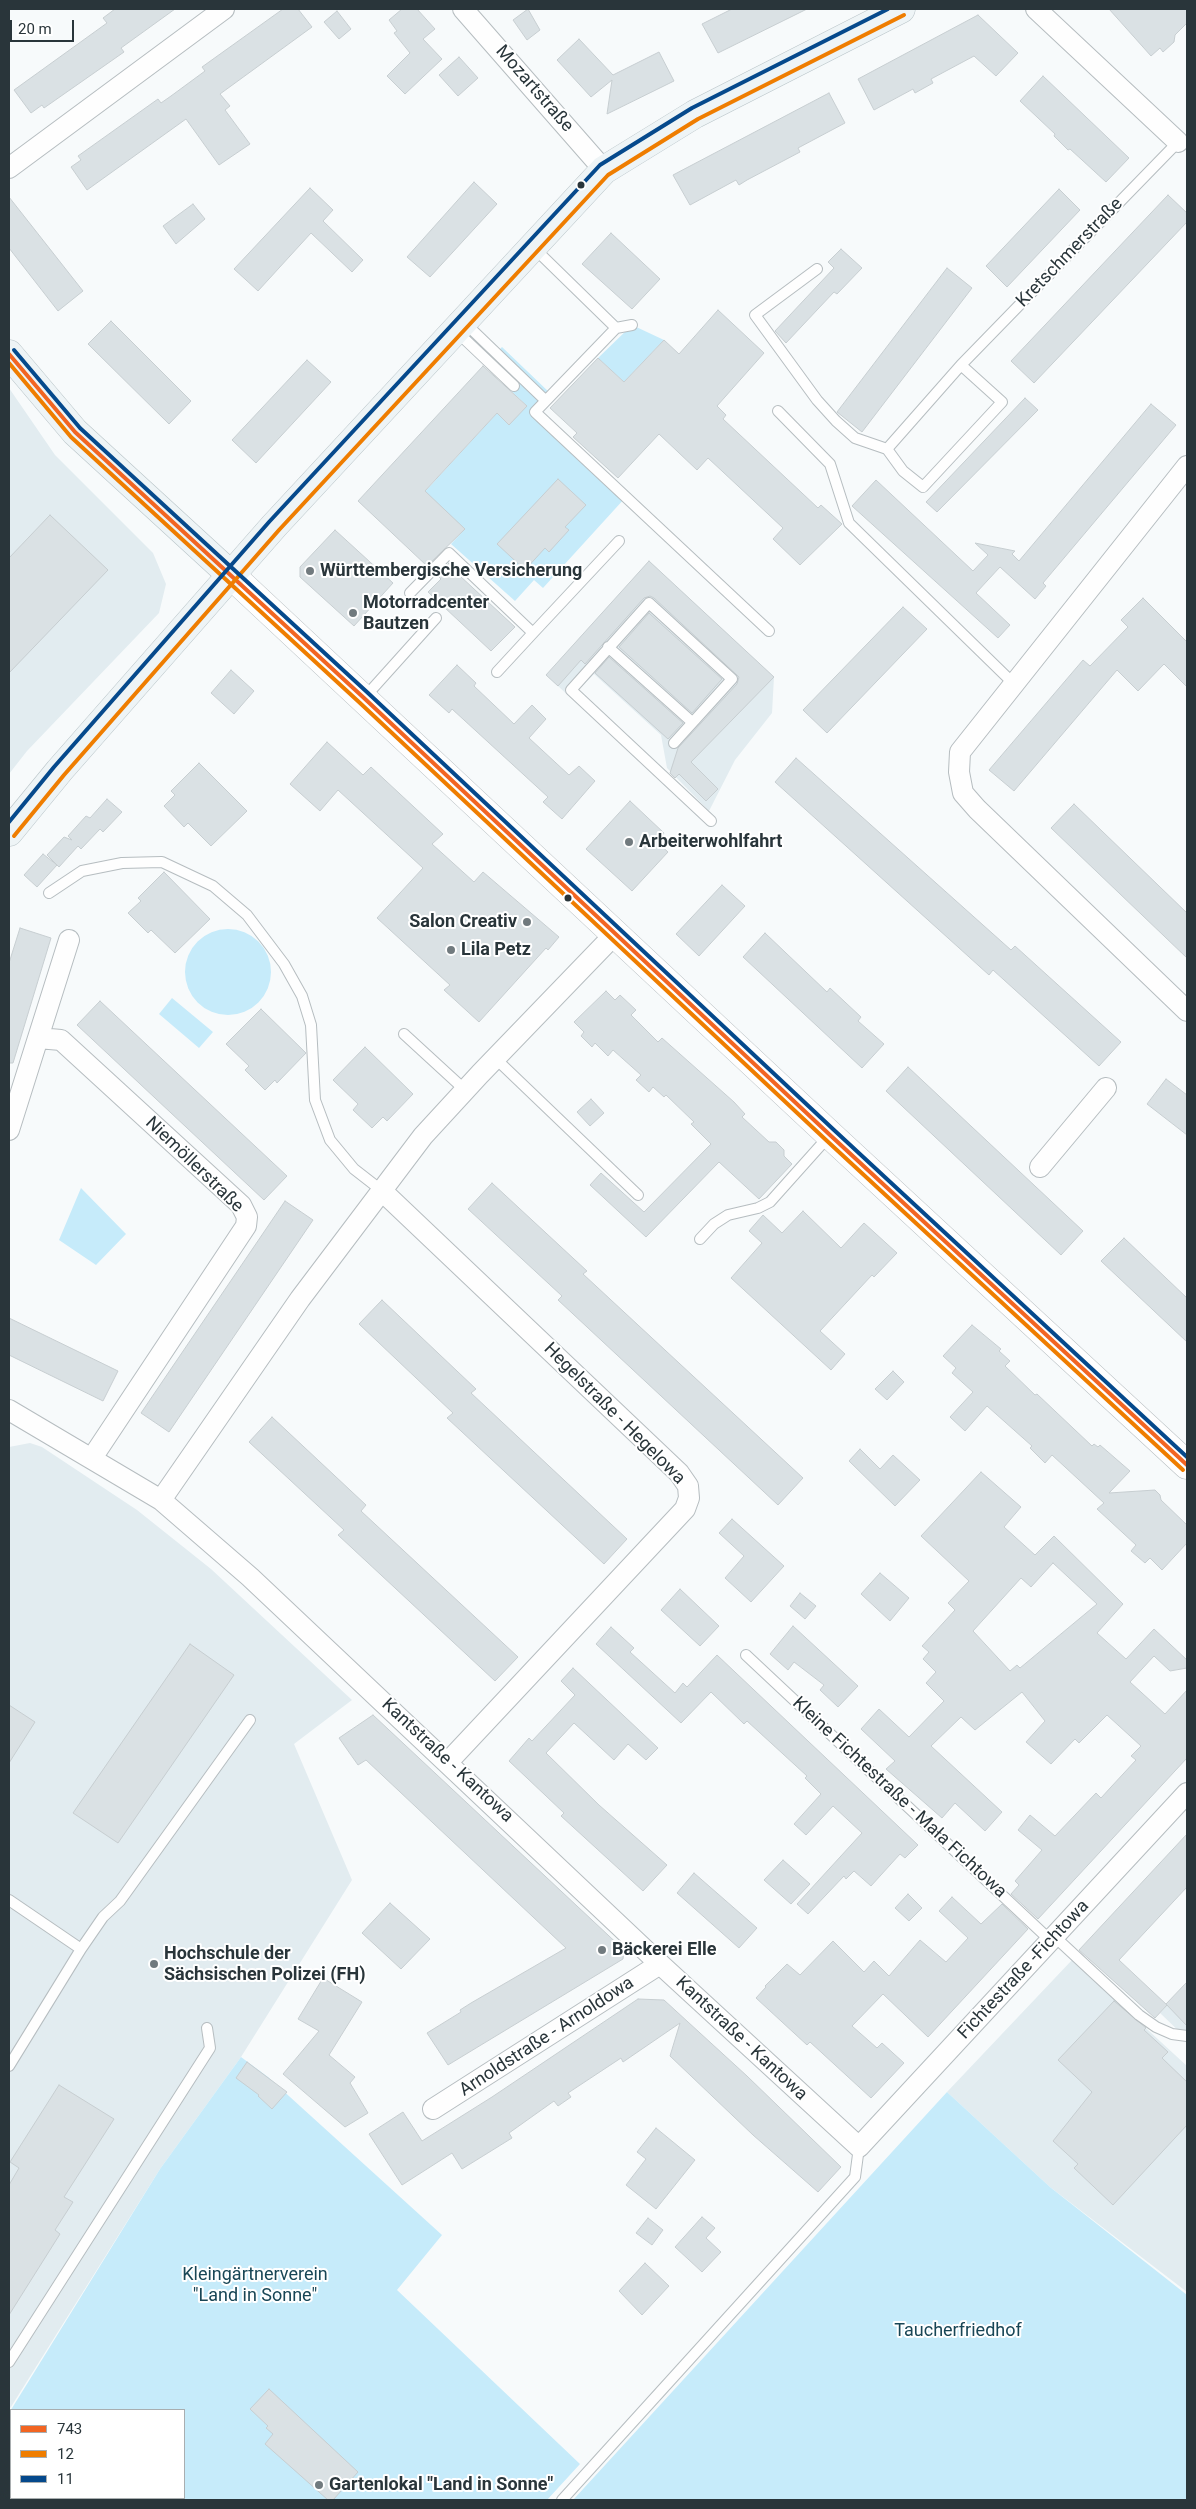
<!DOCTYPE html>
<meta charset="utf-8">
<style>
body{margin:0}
#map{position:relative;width:1196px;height:2509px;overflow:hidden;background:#f7fafb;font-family:Roboto,sans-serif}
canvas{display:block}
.frame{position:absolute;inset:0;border:10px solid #29353a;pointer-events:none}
.legend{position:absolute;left:10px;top:2409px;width:175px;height:90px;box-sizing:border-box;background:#fff;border:1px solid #a9aeb0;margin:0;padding:6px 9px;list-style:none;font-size:15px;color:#29353a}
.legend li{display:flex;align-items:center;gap:10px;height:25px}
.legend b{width:25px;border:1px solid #a9aeb0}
.scale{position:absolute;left:10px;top:20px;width:64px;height:22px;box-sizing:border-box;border:2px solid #29353a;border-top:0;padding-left:6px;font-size:15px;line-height:18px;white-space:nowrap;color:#29353a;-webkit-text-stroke:4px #fff;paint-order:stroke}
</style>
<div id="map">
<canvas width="1196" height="2509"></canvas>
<div class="frame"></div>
<ul class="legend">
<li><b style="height:6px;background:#f26522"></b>743</li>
<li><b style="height:6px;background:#ef7d00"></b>12</li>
<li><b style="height:6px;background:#05498c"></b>11</li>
</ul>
<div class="scale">20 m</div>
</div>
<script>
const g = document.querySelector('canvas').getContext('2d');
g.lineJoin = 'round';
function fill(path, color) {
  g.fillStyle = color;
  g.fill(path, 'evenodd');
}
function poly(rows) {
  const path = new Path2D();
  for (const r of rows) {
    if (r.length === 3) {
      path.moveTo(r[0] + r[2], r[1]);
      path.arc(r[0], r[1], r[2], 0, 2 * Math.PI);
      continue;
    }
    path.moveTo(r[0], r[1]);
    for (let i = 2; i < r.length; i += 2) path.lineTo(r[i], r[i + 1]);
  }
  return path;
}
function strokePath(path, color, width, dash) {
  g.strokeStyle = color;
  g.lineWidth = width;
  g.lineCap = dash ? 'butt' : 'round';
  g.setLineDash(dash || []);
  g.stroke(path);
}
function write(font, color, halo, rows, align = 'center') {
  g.font = font + ' Roboto,sans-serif';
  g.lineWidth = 4;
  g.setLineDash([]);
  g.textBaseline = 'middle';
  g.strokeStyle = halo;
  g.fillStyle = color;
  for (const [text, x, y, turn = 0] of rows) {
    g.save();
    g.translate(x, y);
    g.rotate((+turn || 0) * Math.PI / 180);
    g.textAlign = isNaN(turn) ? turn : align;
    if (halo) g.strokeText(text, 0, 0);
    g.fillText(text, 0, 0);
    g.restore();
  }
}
const built = poly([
 [9,388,55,455,153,553,166,584,159,613,27,751,9,774],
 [649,561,774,677,772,713,735,760,709,811,667,768,661,735,594,674,571,698,546,675],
 [30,1443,42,1447,137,1510,211,1569,352,1700,294,1744,352,1880,241,2057,160,2169,9,2410,9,1447],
 [1072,1960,1187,2066,1187,2292,1050,2187,947,2092],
 [1187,1982,1187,2039,1160,2013]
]);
const green = poly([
 [632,325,664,340,624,382,598,358],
 [502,347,551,394,535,412,625,498,543,588,534,580,515,601,451,544,465,529,421,496,497,413,509,424,527,406,484,365],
 [228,972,43],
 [172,998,213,1032,199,1048,159,1014],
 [81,1188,126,1234,96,1265,59,1240],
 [241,2057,268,2077,442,2235,397,2290,580,2464,547,2500,9,2500,9,2413,160,2169],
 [11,2410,184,2410,184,2498,11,2498],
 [947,2092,1050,2187,1187,2295,1187,2500,573,2500]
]);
const building = poly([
 [115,9,175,9,121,48,124,52,44,108,42,105,31,113,14,90,107,23,103,18,115,9],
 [283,9,298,9,312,27,220,94,230,106,225,110,250,144,219,165,186,119,87,190,71,167,81,160,78,156,158,99,161,103,171,96,205,71,202,67,283,9],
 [402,9,417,9,435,29,423,39,442,59,405,94,387,76,410,53,394,33,397,31,389,20,402,9],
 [528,9,540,30,527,40,513,20,528,9],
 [732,9,807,9,718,53,702,24,732,9],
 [1109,9,1187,9,1187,23,1175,35,1174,42,1163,52,1160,48,1151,56,1109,9],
 [337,11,351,29,339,39,324,22,337,11],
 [978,15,1018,53,996,76,974,56,931,79,933,83,915,93,913,89,874,110,858,79,978,15],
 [579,39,613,75,659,52,674,81,607,114,612,80,591,97,557,60,579,39],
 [459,57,478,78,458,96,439,75,459,57],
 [1043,76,1129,158,1106,182,1070,149,1068,150,1054,136,1055,134,1020,101,1043,76],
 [829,93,845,123,798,148,800,152,747,180,739,185,736,180,690,205,673,175,829,93],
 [474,182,497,204,430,277,407,257,474,182],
 [310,188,333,210,323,221,363,260,352,272,311,233,258,291,234,269,310,188],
 [1059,189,1080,210,1007,287,986,266,1059,189],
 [1168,195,1187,213,1187,222,1034,383,1011,361,1168,195],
 [9,197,83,291,58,311,9,248,9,197],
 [193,204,205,219,176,244,163,226,193,204],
 [611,233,660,279,632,309,582,264,611,233],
 [841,249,862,268,837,294,834,292,786,343,775,331,834,268,828,262,841,249],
 [947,268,972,288,862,432,837,412,947,268],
 [718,310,764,353,717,406,726,415,723,419,818,508,821,505,842,524,800,565,773,539,783,528,708,458,697,470,659,434,618,478,573,437,577,433,550,408,598,358,624,382,664,340,679,354,718,310],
 [111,321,191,401,169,424,88,344,111,321],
 [307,360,331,382,256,463,232,440,307,360],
 [483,366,527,406,509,425,497,413,425,491,465,529,427,566,358,501,483,366],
 [1025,398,1038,410,937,512,926,502,1025,398],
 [1151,404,1176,425,1043,583,1046,586,1035,599,1000,567,976,593,1010,625,998,638,852,506,876,480,973,571,988,555,975,543,1015,551,1012,554,1019,561,1151,404],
 [558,479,586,505,565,527,569,530,549,552,545,548,525,570,497,544,558,479],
 [50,515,108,570,9,673,9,558,50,515],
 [335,530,393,583,354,626,300,577,300,567,335,530],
 [649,561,774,677,691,762,718,789,706,801,679,774,675,778,670,773,678,748,737,684,739,677,654,598,650,596,644,598,585,664,581,660,558,686,546,675,649,561],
 [449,563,460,573,459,575,515,627,491,651,428,592,441,579,437,575,449,563],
 [1143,598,1187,642,1187,687,1164,664,1138,691,1117,670,1014,791,989,770,1083,660,1090,666,1128,627,1121,620,1143,598],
 [903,607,927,629,827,733,803,710,903,607],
 [649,613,722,679,692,713,619,647,649,613],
 [609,657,683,723,668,739,595,673,609,657],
 [457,665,476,683,474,686,514,724,532,705,546,719,529,738,569,775,579,766,595,781,562,819,543,802,548,797,452,709,449,713,429,695,457,665],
 [231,670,254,691,234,714,211,693,231,670],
 [327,742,363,775,371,767,443,834,432,844,474,882,483,872,559,937,548,950,546,948,479,1022,444,990,450,985,377,918,423,868,338,790,320,811,290,784,327,742],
 [796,758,1011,950,1015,946,1121,1042,1099,1066,993,970,989,975,775,782,796,758],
 [199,763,247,811,211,846,188,823,184,827,164,806,175,795,171,791,199,763],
 [107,799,122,812,103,832,100,829,81,849,78,846,59,867,47,855,64,837,72,840,68,836,86,816,90,818,107,799],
 [630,801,664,833,657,842,668,852,632,891,586,849,630,801],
 [1074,804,1187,913,1187,958,1051,828,1074,804],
 [43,854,57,865,37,887,24,875,43,854],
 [164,872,210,919,175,953,151,930,148,933,128,913,141,901,138,898,164,872],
 [722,885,745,906,699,956,676,934,722,885],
 [20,928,51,938,13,1063,9,1063,9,963,20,928],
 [765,933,827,992,830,988,861,1017,858,1021,884,1044,862,1068,743,957,765,933],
 [606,991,615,1000,620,995,636,1010,631,1015,658,1042,662,1038,734,1102,745,1114,742,1117,769,1142,776,1142,784,1150,784,1156,792,1164,759,1199,719,1162,646,1237,590,1185,601,1173,644,1212,711,1144,691,1124,694,1122,666,1095,664,1097,653,1087,649,1092,636,1080,641,1075,613,1050,608,1056,595,1043,592,1047,581,1036,584,1032,574,1022,606,991],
 [100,1001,287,1176,264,1200,77,1025,100,1001],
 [261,1009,306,1053,277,1083,275,1080,265,1090,245,1070,249,1066,226,1044,261,1009],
 [365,1047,413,1094,387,1121,383,1117,372,1128,353,1110,358,1104,333,1080,365,1047],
 [908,1067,1083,1231,1061,1255,886,1091,908,1067],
 [1166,1079,1187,1095,1187,1135,1147,1104,1166,1079],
 [591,1099,604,1113,590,1126,577,1112,591,1099],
 [492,1183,587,1271,583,1274,803,1478,778,1505,558,1300,562,1296,468,1209,492,1183],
 [285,1201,313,1220,169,1432,141,1413,285,1201],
 [803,1211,841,1248,864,1223,897,1253,874,1277,872,1275,820,1331,845,1354,831,1370,731,1278,762,1243,749,1231,763,1215,782,1233,803,1211],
 [1124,1238,1187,1298,1187,1342,1101,1261,1124,1238],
 [382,1300,476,1389,471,1393,627,1539,604,1564,447,1418,453,1413,359,1324,382,1300],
 [9,1318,118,1371,103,1401,9,1355,9,1318],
 [972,1325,1001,1349,999,1351,1010,1361,1005,1366,1035,1395,1037,1394,1092,1446,1094,1444,1098,1447,1100,1445,1130,1471,1109,1493,1155,1490,1160,1495,1161,1500,1187,1525,1187,1543,1162,1570,1150,1558,1145,1563,1131,1551,1136,1545,1097,1509,1104,1503,1052,1455,1045,1463,1030,1448,1032,1446,987,1406,965,1431,950,1417,973,1392,952,1373,956,1368,943,1356,972,1325],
 [893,1371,904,1382,887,1400,875,1389,893,1371],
 [272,1417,366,1505,361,1511,518,1657,495,1681,338,1535,344,1530,249,1442,272,1417],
 [860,1449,880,1469,893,1455,920,1480,895,1506,849,1461,860,1449],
 [981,1472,1021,1507,1004,1527,1035,1555,1054,1536,1123,1604,1097,1633,1126,1659,1154,1629,1187,1660,1187,1668,1170,1671,1154,1656,1130,1682,1165,1714,1187,1690,1187,1758,1038,1919,1011,1894,1019,1885,1015,1881,1042,1850,1018,1830,1030,1815,1055,1836,1096,1793,1101,1798,1111,1787,1136,1760,1131,1756,1141,1746,1107,1715,1079,1743,1075,1739,1051,1764,1026,1742,1045,1721,1022,1692,975,1730,961,1717,931,1746,1002,1812,985,1831,955,1803,942,1818,886,1769,895,1761,861,1729,879,1709,909,1737,944,1701,926,1683,936,1672,923,1659,929,1652,922,1646,955,1610,948,1603,969,1581,921,1536,981,1472],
 [1053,1563,1097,1604,1020,1668,1017,1665,1010,1671,973,1631,1021,1578,1031,1587,1053,1563],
 [732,1519,784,1566,751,1602,725,1578,744,1556,719,1533,732,1519],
 [880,1573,909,1598,890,1621,861,1594,880,1573],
 [680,1589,719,1626,700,1646,661,1610,680,1589],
 [800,1593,816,1606,805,1619,790,1606,800,1593],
 [793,1626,858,1686,838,1707,820,1690,824,1685,794,1662,788,1670,770,1654,793,1626],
 [611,1627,634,1648,630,1652,675,1693,683,1683,687,1687,717,1655,918,1845,905,1858,900,1854,871,1886,854,1871,846,1879,844,1876,808,1914,797,1904,862,1833,833,1806,806,1835,794,1824,821,1794,805,1778,807,1776,747,1721,744,1724,711,1692,681,1723,596,1644,611,1627],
 [190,1644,234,1675,118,1843,73,1813,190,1644],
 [573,1668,658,1748,646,1760,628,1744,614,1760,574,1723,546,1753,599,1805,667,1865,643,1891,561,1816,564,1813,509,1761,529,1738,532,1741,575,1695,561,1681,573,1668],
 [9,1705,35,1722,9,1763,9,1705],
 [373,1715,624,1950,623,1959,448,2065,427,2033,461,2012,460,2010,471,2003,566,1948,366,1760,358,1765,339,1738,373,1715],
 [1187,1834,1187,1887,1119,1960,1167,2005,1155,2018,1079,1950,1187,1834],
 [783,1860,810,1884,791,1904,764,1880,783,1860],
 [694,1873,757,1928,739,1948,677,1893,694,1873],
 [908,1894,922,1908,909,1921,895,1908,908,1894],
 [952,1897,981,1924,1002,1904,1028,1929,928,2037,883,1994,852,2026,877,2048,882,2043,904,2063,871,2098,810,2042,807,2045,756,1998,766,1987,765,1986,787,1964,800,1975,833,1941,864,1972,874,1961,889,1976,920,1940,946,1962,968,1938,939,1911,952,1897],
 [390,1903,430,1939,401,1969,362,1933,390,1903],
 [323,1978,362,2002,329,2055,355,2077,350,2083,368,2113,345,2127,283,2074,319,2031,298,2019,323,1978],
 [1187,1982,1187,2026,1166,2004,1187,1982],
 [638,1999,664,2000,747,2076,841,2167,818,2192,753,2135,670,2056,680,2023,623,2062,621,2058,568,2093,571,2097,558,2106,554,2101,509,2133,512,2138,462,2169,452,2153,402,2185,369,2134,403,2112,422,2141,492,2097,638,1999],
 [1114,2001,1146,2028,1144,2030,1168,2052,1162,2058,1187,2082,1187,2125,1113,2205,1074,2168,1078,2164,1053,2141,1092,2092,1058,2060,1114,2001],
 [247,2062,287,2092,272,2109,258,2096,259,2095,236,2078,247,2062],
 [59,2085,114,2119,64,2197,73,2202,55,2230,60,2234,9,2315,9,2185,19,2168,10,2162,59,2085],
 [656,2128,695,2160,656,2209,626,2185,646,2159,637,2152,656,2128],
 [702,2217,715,2228,706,2238,721,2252,702,2272,675,2247,702,2217],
 [648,2218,663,2230,652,2245,636,2233,648,2218],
 [645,2263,669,2286,642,2315,619,2291,645,2263],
 [269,2389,358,2472,333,2500,328,2500,265,2444,273,2434,266,2428,268,2426,250,2409,269,2389]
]);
const lane = poly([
 [533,247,616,328,535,412,769,631],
 [817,269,755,315,817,400,836,421,855,438,887,449],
 [465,323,545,400],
 [616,328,632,325],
 [456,331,514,386],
 [961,365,1002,402,923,487,903,471,887,449,961,365,1178,142],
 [778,411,830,464,849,523,1014,684],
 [410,593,449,553,533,633,619,541],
 [608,647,692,722],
 [497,672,533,633],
 [365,697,436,618],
 [674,743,732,679,649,603,571,690,711,821],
 [49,893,82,871,122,863,162,862,213,886,247,915,284,964,302,996,311,1025,315,1100,330,1140,354,1169,381,1190],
 [404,1034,465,1090],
 [495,1058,638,1195],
 [700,1239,714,1224,728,1215,758,1208,770,1202,829,1136],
 [746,1655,1051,1941],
 [9,1900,81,1949,103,1917,120,1901,250,1720],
 [1055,1937,1139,2015,1156,2027,1172,2034,1187,2036],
 [9,2066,81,1949],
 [9,2362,210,2048,207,2028],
 [562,2500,855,2177,859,2147]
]);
const street = poly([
 [463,9,604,170],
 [1036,9,1178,142],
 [9,168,224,9],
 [1187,466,960,752,959,772,963,793,977,809,1187,1011],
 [38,1038,69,940],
 [9,1130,38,1038,61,1040,241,1205,247,1217,246,1226,92,1458],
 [1040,1167,1106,1088],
 [381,1190,679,1473,688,1486,689,1498,685,1509,448,1762],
 [9,1410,161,1500,250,1577,660,1964,859,2147,1187,1793],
 [161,1500,300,1299,423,1136,480,1074,616,933],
 [433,2109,660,1964]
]);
const secondary = poly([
 [231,575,830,1135,1187,1465]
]);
const primary = poly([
 [9,354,75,432,231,575],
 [9,832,59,771,274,526,604,170,695,114,901,9]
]);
const bus1 = poly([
 [9,354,75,432,364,698,830,1135,1187,1465]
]);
const bus2 = poly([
 [9,363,71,437,360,703,826,1140,1183,1470],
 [14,836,64,775,279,530,608,175,698,119,904,15]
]);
const bus3 = poly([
 [14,350,80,428,368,693,834,1130,1187,1457],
 [9,822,54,767,269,522,600,165,692,108,888,9]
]);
const markers = [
 [581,185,4.5,"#29353a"],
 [310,571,5,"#717a7e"],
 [353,613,5,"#717a7e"],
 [629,842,5,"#717a7e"],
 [568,898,4.5,"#29353a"],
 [527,922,5,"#717a7e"],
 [451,950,5,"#717a7e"],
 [602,1950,5,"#717a7e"],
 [154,1964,5,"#717a7e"],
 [319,2485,5,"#717a7e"]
];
const streetNames = [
 ["Mozartstraße",534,89,49],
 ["Kretschmerstraße",1070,253,-46],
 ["Niemöllerstraße",194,1165,44],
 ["Hegelstraße - Hegelowa",614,1414,45],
 ["Kantstraße - Kantowa",447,1761,43],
 ["Kleine Fichtestraße - Mała Fichtowa",899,1798,43],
 ["Fichtestraße -Fichtowa",1024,1970,-47],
 ["Arnoldstraße - Arnoldowa",547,2037,-33],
 ["Kantstraße - Kantowa",741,2039,43]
];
const poiNames = [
 ["Württembergische Versicherung",320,571],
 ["Motorradcenter",363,603],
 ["Bautzen",363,624],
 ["Arbeiterwohlfahrt",639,842],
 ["Salon Creativ",517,922,"right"],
 ["Lila Petz",461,950],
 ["Bäckerei Elle",612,1950],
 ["Hochschule der",164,1954],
 ["Sächsischen Polizei (FH)",164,1975],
 ["Gartenlokal \"Land in Sonne\"",329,2485]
];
const parkNames = [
 ["Kleingärtnerverein",255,2275],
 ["\"Land in Sonne\"",255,2296],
 ["Taucherfriedhof",958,2331]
];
fill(built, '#e2ecf0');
fill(green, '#c6ebfa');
fill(building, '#dae1e4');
strokePath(building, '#c7ced1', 1);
strokePath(lane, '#b6bdc0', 12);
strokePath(street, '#b6bdc0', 22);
strokePath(secondary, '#b6bdc0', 29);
strokePath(primary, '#b8c3c7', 29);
strokePath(lane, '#fefefe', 10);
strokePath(street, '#fefefe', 20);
strokePath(secondary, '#fefefe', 28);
strokePath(primary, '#eef4f6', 28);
strokePath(bus1, '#f26522', 4);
strokePath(bus2, '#ef7d00', 4);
strokePath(bus3, '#05498c', 4);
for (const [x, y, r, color] of markers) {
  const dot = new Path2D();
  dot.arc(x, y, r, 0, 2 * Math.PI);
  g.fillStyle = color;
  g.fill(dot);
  strokePath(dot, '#fff', 2);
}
write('18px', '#29353a', '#fff', streetNames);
write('bold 18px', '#29353a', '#fff', poiNames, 'left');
write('18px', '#184656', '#fff', parkNames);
</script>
